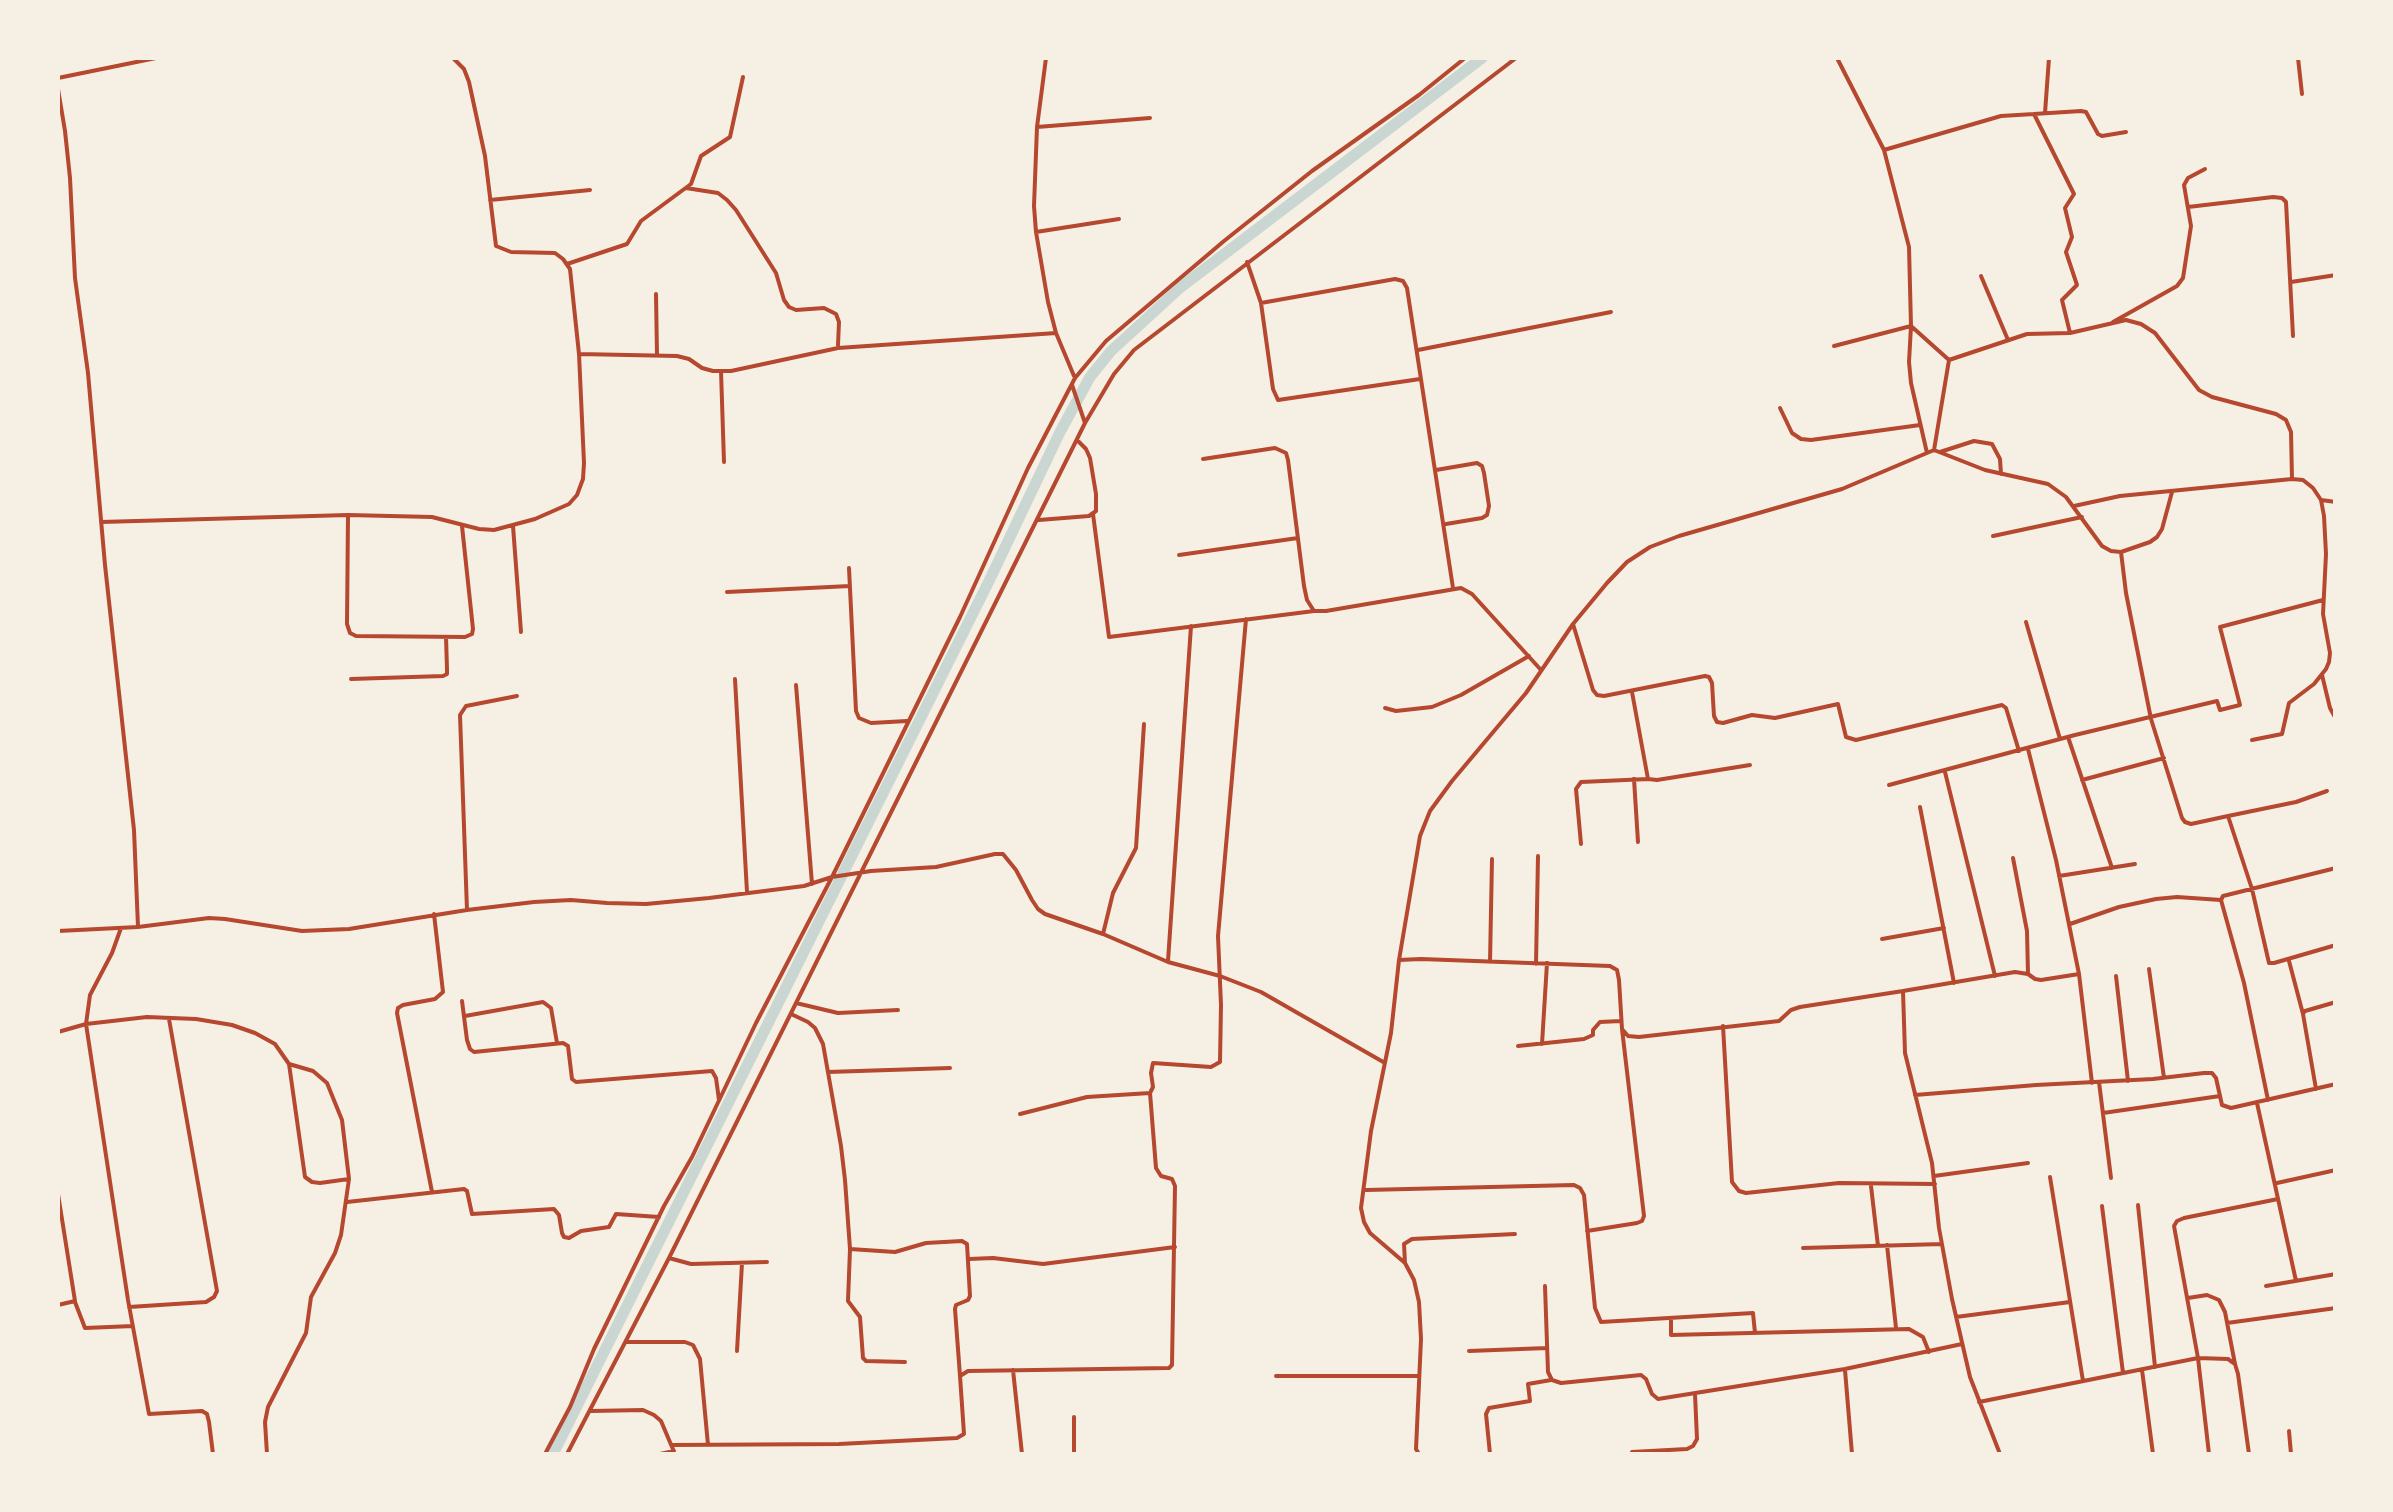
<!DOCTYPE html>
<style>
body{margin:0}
#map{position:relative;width:2393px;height:1512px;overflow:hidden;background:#f6efe4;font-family:"Sofia Sans Condensed",sans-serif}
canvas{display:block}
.frame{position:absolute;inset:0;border:60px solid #f6efe4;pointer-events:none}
</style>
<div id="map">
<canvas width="2393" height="1512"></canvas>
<div class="frame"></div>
</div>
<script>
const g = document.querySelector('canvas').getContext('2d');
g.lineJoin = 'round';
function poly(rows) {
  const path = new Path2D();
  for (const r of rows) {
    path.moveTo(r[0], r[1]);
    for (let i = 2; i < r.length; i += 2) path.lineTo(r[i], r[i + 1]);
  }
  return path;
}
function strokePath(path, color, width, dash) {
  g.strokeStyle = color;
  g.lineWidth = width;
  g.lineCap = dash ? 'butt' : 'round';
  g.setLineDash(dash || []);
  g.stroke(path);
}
const canal = poly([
 [553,1454,989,581,1060,432,1090,377,1111,351,1181,287,1482,58]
]);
const minor = poly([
 [1046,58,1037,127,1034,206,1036,232,1048,302,1056,333,1074,376],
 [1837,58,1884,150,1909,247,1911,326,1949,360],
 [2298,58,2302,94],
 [58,78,156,58],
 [58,89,65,131,70,178,75,278,88,373,105,565,134,830,138,927],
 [2045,113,2049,58],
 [2034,114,2081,111,2086,112,2098,134,2102,136,2126,132],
 [1037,127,1150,118],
 [1884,150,2001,116,2034,114,2074,194,2065,208,2072,237,2066,252,2077,285,2062,300,2070,333],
 [686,188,718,193,727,200,736,210,776,273,784,300,789,307,796,310,824,308,836,314,839,322,838,345],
 [490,200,590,190],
 [2188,207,2273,197,2282,198,2286,202,2293,336],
 [1036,232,1119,219],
 [1247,262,1261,303,1273,389,1278,400,1420,379],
 [567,264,627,244,641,221,691,184,701,156,730,137,743,77],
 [1981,276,2008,340],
 [2291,282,2336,275],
 [656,294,657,355],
 [1261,303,1395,279,1403,281,1407,288,1453,588],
 [2113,322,2177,286,2183,278,2191,226,2184,185,2188,178,2205,169],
 [1834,346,1911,326,1909,362,1911,383,1927,453],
 [1418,350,1611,312],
 [579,354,677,356,689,359,702,368,713,371,731,371,838,348,1056,333],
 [721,371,724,462],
 [1072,385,1085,423],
 [1780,408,1792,433,1801,439,1811,440,1920,425],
 [1934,450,1985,470,2048,484,2066,497,2102,546,2111,551,2121,552,2150,542,2157,537,2162,529,2172,492],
 [1940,452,1974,441,1992,444,2000,459,2001,474],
 [1203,459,1275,448,1286,453,1288,460,1304,586,1307,600,1314,611,1326,611,1461,588,1472,594,1541,670],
 [1436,470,1477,463,1482,466,1484,473,1489,506,1487,515,1482,518,1446,524],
 [2321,500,2336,502],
 [2074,506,2120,496,2292,479,2303,480,2313,488,2321,500,2324,516,2326,554,2323,614,2330,653,2329,662,2326,669,2314,684,2289,703,2282,734,2252,740],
 [1093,514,1109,637,1314,611],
 [348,515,347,624,350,633,356,636,465,637,472,634,473,629,462,526],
 [1039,520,1089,516,1096,511,1096,494,1090,458,1086,449,1077,440],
 [101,522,348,515,432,517,479,529,494,530,535,519,569,504,577,495,583,479,584,463,579,354,570,269,563,259,555,253,511,252,496,246,485,156,469,82,464,69,453,58],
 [513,526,521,632],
 [1993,536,2082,517],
 [2121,552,2126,593,2151,719,2182,818,2185,822,2191,824,2228,816],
 [1179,555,1298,538],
 [849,568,856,711,859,718,871,723,907,721],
 [727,592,850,586],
 [2026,622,2060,739],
 [1573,624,1593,690,1597,695,1604,696,1705,676,1709,677,1712,683,1714,716,1717,722,1723,723,1752,715,1775,718,1838,704,1846,737,1856,740,2002,705,2006,708,2019,751],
 [2322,675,2330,708,2336,719],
 [351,679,443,676,447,674,447,669,446,637],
 [735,679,747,892],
 [796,685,812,884],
 [1632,692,1648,779,1657,780,1750,765],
 [1385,708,1396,711,1432,707,1461,695,1529,656],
 [2068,737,2112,868],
 [2028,749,2056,860,2079,974,2092,1083],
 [1945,772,1995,976],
 [1634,779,1638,842],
 [2082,780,2164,758],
 [1889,785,2075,735,2217,701,2220,710,2240,705,2220,627,2323,600],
 [2327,791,2296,802,2228,816,2252,889,2269,963,2274,963,2336,945],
 [1920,807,1954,983],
 [1581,844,1576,789,1581,782,1648,779],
 [2013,858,2027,931,2028,974],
 [2059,876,2135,864],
 [467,910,460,715,466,706,517,696],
 [2070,924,2119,907,2156,899,2177,897,2221,900],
 [121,928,112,953,90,995,86,1024,128,1300,149,1414,202,1411,207,1414,209,1422,213,1454],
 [58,931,138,927,209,918,225,919,302,931,349,929,467,910,534,902,571,900,607,903,646,904,709,898,804,886,832,877,871,871,936,867,995,854,1003,854,1016,870,1032,900,1038,909,1045,914,1103,934,1168,962,1220,976,1261,992,1385,1063],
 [1103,934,1113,893,1136,848,1144,724],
 [1882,939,1944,928],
 [1399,960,1420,836,1430,811,1452,781,1526,693,1573,624,1607,583,1627,562,1650,547,1679,536,1842,489,1934,450,1949,360,2027,334,2070,333,2126,320,2141,324,2155,333,2199,390,2212,397,2276,414,2286,420,2291,432,2292,479],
 [1168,961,1191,626],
 [2289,961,2303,1014],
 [1490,962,1492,859],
 [1536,964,1538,856],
 [2149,969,2164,1078],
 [2116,976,2128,1081],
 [1903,991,2015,972,2028,974,2035,979,2041,980,2079,974],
 [462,1001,467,1040,470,1049,474,1052,563,1043,568,1046,572,1079,576,1082,712,1071,716,1078,719,1100],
 [796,1003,838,1013,898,1010],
 [791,1014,808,1022,815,1028,823,1044,841,1146,845,1180,850,1249,848,1301,860,1317,863,1358,866,1361,905,1362],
 [465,1016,543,1002,551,1008,557,1043],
 [1723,1026,1732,1182,1739,1191,1746,1193,1839,1183,1935,1184],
 [58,1032,86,1024,147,1017,196,1019,232,1025,255,1033,275,1044,289,1064,305,1177,312,1182,320,1183,349,1179],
 [1542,1044,1547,963],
 [1518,1046,1584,1039,1593,1035,1593,1030,1600,1022,1621,1021],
 [828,1072,950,1068],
 [2099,1082,2111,1178],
 [2316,1089,2303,1014,2305,1011,2336,1002],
 [1915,1095,2036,1085,2153,1079,2204,1073,2212,1073,2216,1078,2222,1105,2231,1108,2336,1084],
 [2268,1100,2244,983,2221,900,2223,896,2336,868],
 [2257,1103,2296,1281],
 [2103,1113,2220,1096],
 [1020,1114,1087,1097,1150,1093,1153,1087,1151,1073,1153,1063,1211,1067,1220,1062,1221,1005,1218,936,1246,619],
 [1934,1176,2028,1163],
 [2050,1177,2083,1381],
 [2277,1183,2336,1170],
 [1871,1186,1878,1246],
 [1366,1190,1574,1185,1580,1188,1584,1195,1595,1308,1601,1322,1753,1313,1755,1333],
 [432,1192,397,1013,398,1008,403,1005,435,999,443,992,434,914],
 [58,1194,75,1301,58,1305],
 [347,1202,464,1189,467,1191,472,1214,554,1209,559,1215,562,1233,564,1237,569,1238,581,1231,609,1227,616,1214,659,1217],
 [2138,1205,2155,1367],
 [2102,1206,2123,1373],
 [1587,1231,1637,1223,1642,1221,1644,1216,1622,1029],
 [1887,1245,1896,1328],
 [1803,1248,1942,1244],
 [850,1249,895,1252,926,1243,962,1241,967,1244,970,1296,968,1300,956,1305,955,1309,960,1376],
 [669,1258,691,1264,767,1262],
 [969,1259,993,1258,1043,1264,1175,1247],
 [1405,1263,1404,1244,1412,1239,1515,1234],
 [1545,1286,1548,1372,1552,1380,1561,1383,1641,1375,1646,1379,1652,1394,1658,1399,1845,1369,1962,1344],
 [2266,1286,2336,1274],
 [2188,1298,2207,1295,2219,1300,2225,1312,2235,1364],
 [75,1302,85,1328,133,1326],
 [129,1307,206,1302,214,1297,217,1291,169,1019],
 [1956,1317,2070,1302],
 [1671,1320,1671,1335,1909,1329,1923,1337,1929,1352],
 [2227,1323,2336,1308],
 [626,1342,685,1342,693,1345,700,1359,708,1445],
 [737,1351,742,1263],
 [1469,1351,1547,1348],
 [1013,1370,1022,1454],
 [1845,1370,1852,1454],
 [2142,1370,2153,1454],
 [1276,1376,1419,1376],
 [1979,1402,2198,1358,2228,1359,2235,1364,2238,1374,2249,1454],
 [591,1411,643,1410,654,1415,661,1421,675,1454],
 [2289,1431,2291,1454],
 [671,1445,839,1444,957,1438,964,1434,960,1376,968,1371,1169,1368,1172,1365,1175,1186,1172,1179,1161,1176,1156,1168,1150,1093],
 [1632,1452,1687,1449,1693,1446,1697,1439,1695,1394],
 [267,1454,265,1422,268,1407,306,1333,311,1297,335,1253,341,1235,349,1179,342,1120,327,1083,313,1071,289,1064],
 [545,1454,570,1407,594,1349,664,1206,692,1157,756,1023,832,877,960,617,1028,468,1075,378,1106,341,1224,241,1312,171,1419,95,1465,58],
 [567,1454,669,1258,1085,423,1114,374,1134,350,1516,58],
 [660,1454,674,1451],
 [1074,1454,1074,1417],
 [1419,1454,1416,1449,1421,1339,1419,1302,1414,1280,1405,1263,1370,1233,1364,1222,1361,1208,1371,1131,1391,1033,1399,960,1421,959,1610,966,1617,970,1619,980,1622,1029,1628,1036,1639,1037,1779,1021,1791,1010,1800,1007,1903,991,1905,1053,1932,1163,1939,1228,1952,1299,1970,1377,2000,1454],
 [1490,1454,1486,1414,1489,1408,1530,1401,1528,1384,1551,1380],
 [2209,1454,2198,1358,2174,1226,2177,1221,2184,1218,2278,1199]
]);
strokePath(canal, '#c9d6d2', 11);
strokePath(minor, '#b5482f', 4);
</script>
